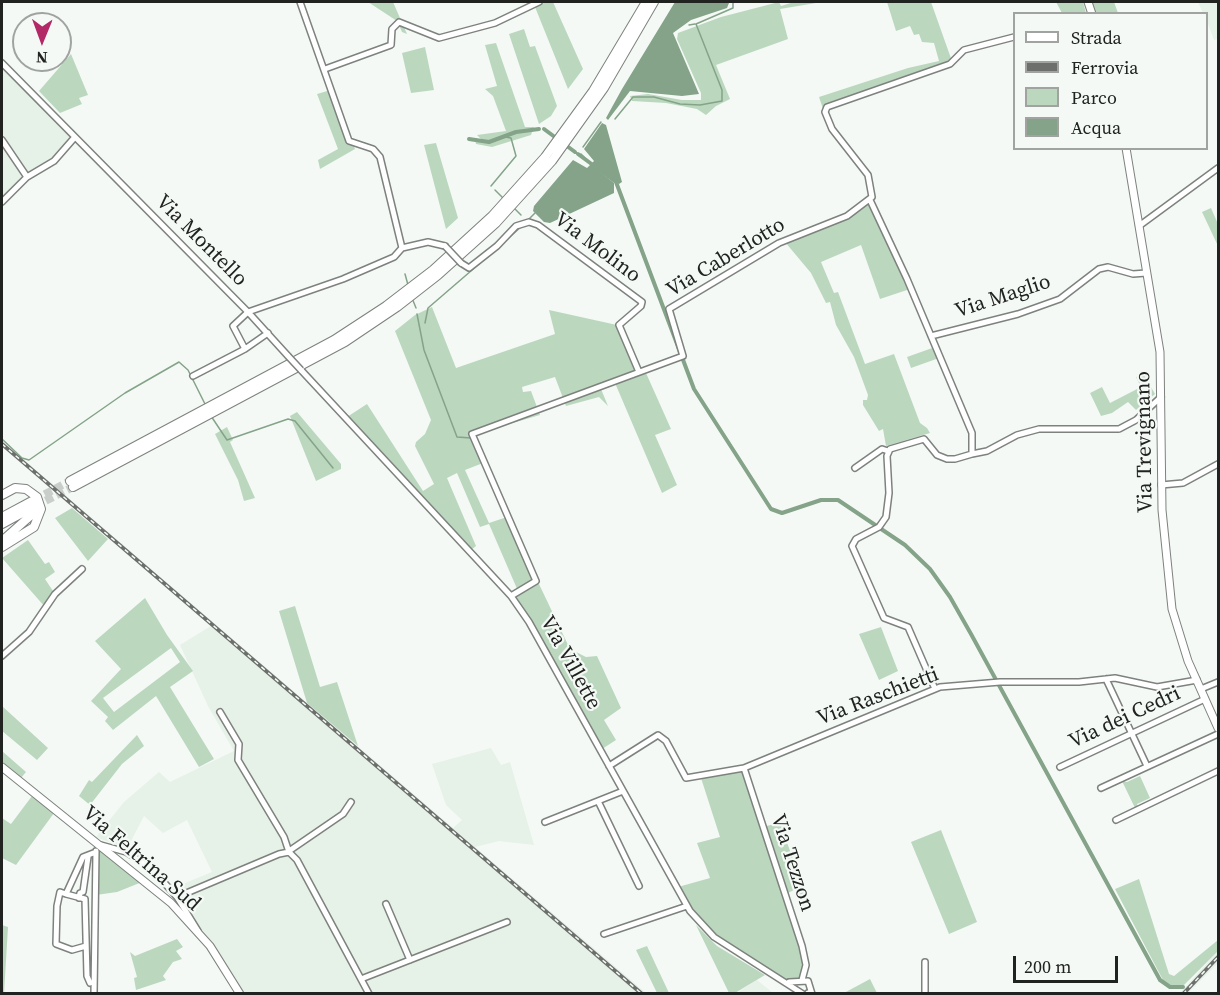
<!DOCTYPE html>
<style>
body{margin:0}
#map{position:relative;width:1220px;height:995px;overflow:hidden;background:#f4f9f5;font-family:"Source Serif 4",serif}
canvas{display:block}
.frame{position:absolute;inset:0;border:3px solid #212321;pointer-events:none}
.legend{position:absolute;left:1013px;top:12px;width:195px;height:138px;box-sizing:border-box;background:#f4f9f5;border:2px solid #a0a3a0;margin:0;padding:8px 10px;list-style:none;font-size:18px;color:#212321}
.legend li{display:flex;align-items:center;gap:12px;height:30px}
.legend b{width:30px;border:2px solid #a0a3a0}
.north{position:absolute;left:12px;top:12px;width:60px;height:60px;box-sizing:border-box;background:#f4f9f5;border:2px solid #a0a3a0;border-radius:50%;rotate:181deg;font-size:16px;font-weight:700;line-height:24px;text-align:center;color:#212321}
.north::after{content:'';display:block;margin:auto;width:21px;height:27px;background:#b32968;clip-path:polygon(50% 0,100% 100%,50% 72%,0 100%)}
.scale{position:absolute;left:1013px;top:956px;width:105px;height:27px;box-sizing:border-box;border:3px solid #212321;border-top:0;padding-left:8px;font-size:18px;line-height:21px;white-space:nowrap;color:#212321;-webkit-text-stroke:4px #f4f9f5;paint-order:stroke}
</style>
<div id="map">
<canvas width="1220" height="995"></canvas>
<div class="frame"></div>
<ul class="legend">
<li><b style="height:8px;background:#fff"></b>Strada</li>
<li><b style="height:8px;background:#6c6f6c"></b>Ferrovia</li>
<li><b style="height:16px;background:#bbd8bf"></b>Parco</li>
<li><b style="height:16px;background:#84a388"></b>Acqua</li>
</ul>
<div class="north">N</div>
<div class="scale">200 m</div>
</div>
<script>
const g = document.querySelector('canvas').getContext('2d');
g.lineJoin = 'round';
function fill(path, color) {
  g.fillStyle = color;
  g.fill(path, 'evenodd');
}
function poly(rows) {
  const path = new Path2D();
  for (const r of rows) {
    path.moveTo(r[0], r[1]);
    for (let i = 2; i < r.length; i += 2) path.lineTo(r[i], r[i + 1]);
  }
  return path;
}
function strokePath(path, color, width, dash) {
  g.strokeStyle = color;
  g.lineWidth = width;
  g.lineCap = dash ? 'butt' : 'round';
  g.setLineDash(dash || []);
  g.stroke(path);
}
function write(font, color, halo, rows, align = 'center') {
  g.font = font + ' "Source Serif 4",serif';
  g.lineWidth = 4.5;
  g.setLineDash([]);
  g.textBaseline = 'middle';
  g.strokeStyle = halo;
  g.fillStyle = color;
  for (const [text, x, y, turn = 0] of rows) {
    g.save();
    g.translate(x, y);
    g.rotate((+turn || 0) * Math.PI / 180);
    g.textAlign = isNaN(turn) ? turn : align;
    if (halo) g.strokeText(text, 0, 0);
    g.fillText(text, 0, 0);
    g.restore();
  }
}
const built = poly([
 [1198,2,1218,2,1218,39,1214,40,1207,21,1206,14,1203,13],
 [2,63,76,139,51,165,21,183,2,203],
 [2,441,453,828,462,820,446,805,432,764,491,748,501,765,510,762,534,845,499,841,475,847,646,993,244,993,197,925,184,900,173,888,212,872,187,820,163,833,144,816,127,849,96,837,124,802,159,772,170,782,234,751,208,706,180,645,211,626,2,446],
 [1218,951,1218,963,1188,993,1179,994],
 [757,980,773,993,735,994]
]);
const green = poly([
 [368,2,393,2,407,34,402,32,397,21],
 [546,2,553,2,583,69,568,89,535,7],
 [779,2,781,6,794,2,822,2,780,9,788,39,716,65,730,99,716,106,706,115,697,109,666,103,632,101,630,96,648,94,682,100,701,100,701,93,677,39,678,33,721,17],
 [887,2,931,2,953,64,823,109,819,97,908,68,939,61,934,43,922,42,919,34,914,35,910,26,896,31],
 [1056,2,1083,2,1086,13,1062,13],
 [1090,2,1114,2,1118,13,1093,13],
 [524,29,530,47,535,46,557,106,551,116,539,124,509,34],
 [496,43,525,127,534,127,531,135,492,147,476,144,475,139,482,140,477,135,506,131,493,96,485,89,497,86,485,45],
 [425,47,434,90,411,93,402,53],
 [71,54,88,95,79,98,82,104,60,113,39,91],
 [334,89,355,149,320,169,318,160,338,149,317,94],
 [436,143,458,218,446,229,424,145],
 [871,200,913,288,880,299,861,245,821,262,834,293,838,292,865,364,894,354,920,423,927,428,930,433,886,446,883,429,879,431,863,405,863,400,867,400,868,395,854,357,836,325,830,302,826,303,811,273,785,242,841,220],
 [1211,208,1218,224,1218,246,1202,212],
 [432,307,456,368,555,334,549,310,617,325,637,376,646,373,671,429,655,435,677,485,662,493,615,383,601,389,608,406,599,397,566,406,555,377,522,387,523,392,531,391,540,415,475,434,483,463,465,470,489,523,507,517,570,649,586,657,597,656,621,708,604,720,616,740,602,749,511,594,518,591,489,524,480,527,457,473,447,478,476,546,471,550,347,417,367,404,423,491,434,484,415,446,416,442,425,434,431,420,395,331,415,315],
 [935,347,939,358,911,368,907,357],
 [1144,375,1155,394,1136,410,1128,402,1112,413,1101,416,1090,393,1102,387,1110,403,1141,387,1136,377],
 [297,412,341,464,341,469,316,481,290,416],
 [227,427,233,440,230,442,255,498,244,501,238,480,215,434],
 [72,508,108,539,88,561,55,518],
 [28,540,45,564,49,562,55,572,45,579,55,594,45,607,2,558],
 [145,598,167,635,193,671,170,687,214,759,199,767,156,696,113,730,105,721,108,717,91,701,121,669,95,641],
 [171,648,180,662,114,712,103,698],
 [295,606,320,687,337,682,358,746,307,703,279,611],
 [881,627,898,671,879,680,859,634],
 [2,706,48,748,37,760,2,731],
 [137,735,144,746,122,764,90,805,79,796,89,780,92,782],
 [2,751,26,772,21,778,2,762],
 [742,770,802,956,802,972,800,978,795,980,787,980,767,969,711,932,688,906,678,887,710,878,697,843,720,837,701,778],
 [1140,776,1150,798,1137,804,1138,807,1135,808,1122,781,1127,782],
 [32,796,54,813,16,865,2,858,2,818,11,824],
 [780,823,807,898,801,899,796,889,788,893,766,826],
 [941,830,977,922,949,934,911,842],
 [96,847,142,882,117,892,96,895],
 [1139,879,1169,974,1174,976,1218,940,1218,951,1183,986,1171,986,1164,982,1115,889],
 [2,925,8,927,4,994,2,993],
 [696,925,717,946,765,975,735,993,729,993],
 [177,939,183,947,176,951,182,959,173,962,163,976,166,980,136,990,134,978,137,977,130,952,135,956],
 [647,946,669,993,657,993,636,950],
 [870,979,877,993,844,993]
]);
const water = poly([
 [675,2,729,3,727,8,691,20,673,33,699,94,682,96,630,91,608,120,606,118,622,89],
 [602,123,606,125,622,182,619,184,600,169,599,171,614,183,614,193,550,223,544,222,533,211,534,206,573,160,587,168,594,161,584,149]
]);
const stream = poly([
 [689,25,695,24],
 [615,119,633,97,654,97,680,104,700,105,722,101,722,90,696,24,733,8,733,2],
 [583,147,601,122],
 [581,154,589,162],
 [491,186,516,156,511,138,505,137],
 [495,190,503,198],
 [513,207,521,215],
 [529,219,535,213],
 [503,243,522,226],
 [405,274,408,285],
 [412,298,416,308],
 [417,314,424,350,457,437,471,438],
 [425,323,428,308,486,258],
 [211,416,227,440,288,419,295,421,333,468],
 [2,439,22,458,29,460,125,393,179,362,188,370,205,404]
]);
const canal = poly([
 [544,129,575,152],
 [469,139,489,142,516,132,539,129],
 [578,154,616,182,694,389,771,509,782,513,821,500,838,500,905,545,930,569,950,597,971,634,1160,980,1170,987,1183,987]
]);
const highwayTunnel = poly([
 [34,500,70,481],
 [35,506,73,487]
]);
const minor = poly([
 [2,63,248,312,288,356],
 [325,69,391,45,392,29,399,22,439,38,495,23,539,2],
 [2,140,27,177],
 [870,200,907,279,972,433,972,454,955,459,947,459,937,455,924,439,890,449,887,456,889,493,886,517,879,527,856,539,852,546,884,618,908,627,935,689],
 [2,202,27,177,54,161,75,137],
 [1139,226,1218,168],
 [402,248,428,242,445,246],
 [461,263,469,268,497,246,516,226,529,222,538,225,642,302,641,306,619,325,639,372],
 [931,336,1018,314,1060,299,1099,269,1108,267,1133,274,1146,273],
 [245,349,268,333],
 [301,370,511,596,529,622,690,911,714,937,803,994],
 [193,376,245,349,233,326,248,312,343,279,394,257,402,248,380,157,373,149,349,141,300,2],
 [972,454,987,451,1017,435,1039,429,1119,429,1136,420,1161,397],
 [855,468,882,449,888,451],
 [1161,485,1183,483,1218,464],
 [511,596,536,581,472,434,683,356,669,309,779,243,847,216,872,197,868,175,832,129,825,112,827,107,950,64,964,50,1014,37],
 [2,656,29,632,55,594,82,569],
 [1106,679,1147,766],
 [1201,689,1218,682],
 [220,712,239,744,238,760,284,837,289,852,297,860,369,994],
 [609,766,658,735,666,741,686,778,744,768,940,687,1000,682,1079,682,1115,678,1157,687,1197,680],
 [1060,767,1205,699],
 [744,768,802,946,806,965,802,980],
 [1101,788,1218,734],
 [598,801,639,886],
 [1116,820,1218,771],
 [545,822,623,791],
 [101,845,126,852,151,868,177,897,198,931],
 [289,851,343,814,351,802],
 [66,894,60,892,57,906,56,944,72,950,86,946],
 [177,897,279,854,289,852],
 [79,898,80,893,83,892,88,857],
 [386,904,410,960],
 [604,934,687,906],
 [925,962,925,994],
 [361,979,507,922],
 [789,982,808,981,812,994],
 [90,983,87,976,85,899,66,894,83,857,96,852],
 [808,993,808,994],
 [94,994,96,851]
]);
const major = poly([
 [1088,2,1092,14],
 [1126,148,1160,352,1162,510,1172,609,1188,661,1218,728],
 [2,767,171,903,210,946,240,994]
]);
const highway = poly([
 [70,481,334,340,386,306,433,270,492,216,545,157,593,91,646,2],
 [73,487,345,342,397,307,438,275,496,223,552,161,604,88,654,2],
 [2,495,15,488,26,489,37,497,41,509,34,527,2,547],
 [2,517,32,501],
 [2,524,35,506],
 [2,541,37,510]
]);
const rail = poly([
 [2,444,642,994],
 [1183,994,1218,957]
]);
const minorBridge = poly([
 [445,246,461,263],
 [288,356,301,370]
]);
const streetNames = [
 ["Via Montello",201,241,45],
 ["Via Molino",597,248,37],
 ["Via Caberlotto",726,258,-31],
 ["Via Maglio",1003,297,-18],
 ["Via Trevignano",1145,442,-91],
 ["Via Villette",570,663,61],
 ["Via Raschietti",878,697,-21],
 ["Via dei Cedri",1125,718,-25],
 ["Via Feltrina Sud",141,859,41],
 ["Via Tezzon",792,863,72]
];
fill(built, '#e6f1e7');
fill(green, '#bbd8bf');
fill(water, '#84a388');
strokePath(stream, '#84a388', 1.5);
strokePath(canal, '#84a388', 4);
strokePath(highwayTunnel, '#cacecb', 8, [8, 4]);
strokePath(minor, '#7e827e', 8);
strokePath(major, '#7e827e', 9);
strokePath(highway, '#7e827e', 10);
strokePath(minor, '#fff', 5);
strokePath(major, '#fff', 7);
strokePath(highway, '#fff', 8);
strokePath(rail, '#6c6f6c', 4);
strokePath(rail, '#f4f9f5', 1.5, [4.5]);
strokePath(minorBridge, '#7e827e', 8, []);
strokePath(minorBridge, '#fff', 5);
write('21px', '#212321', '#f4f9f5', streetNames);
</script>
